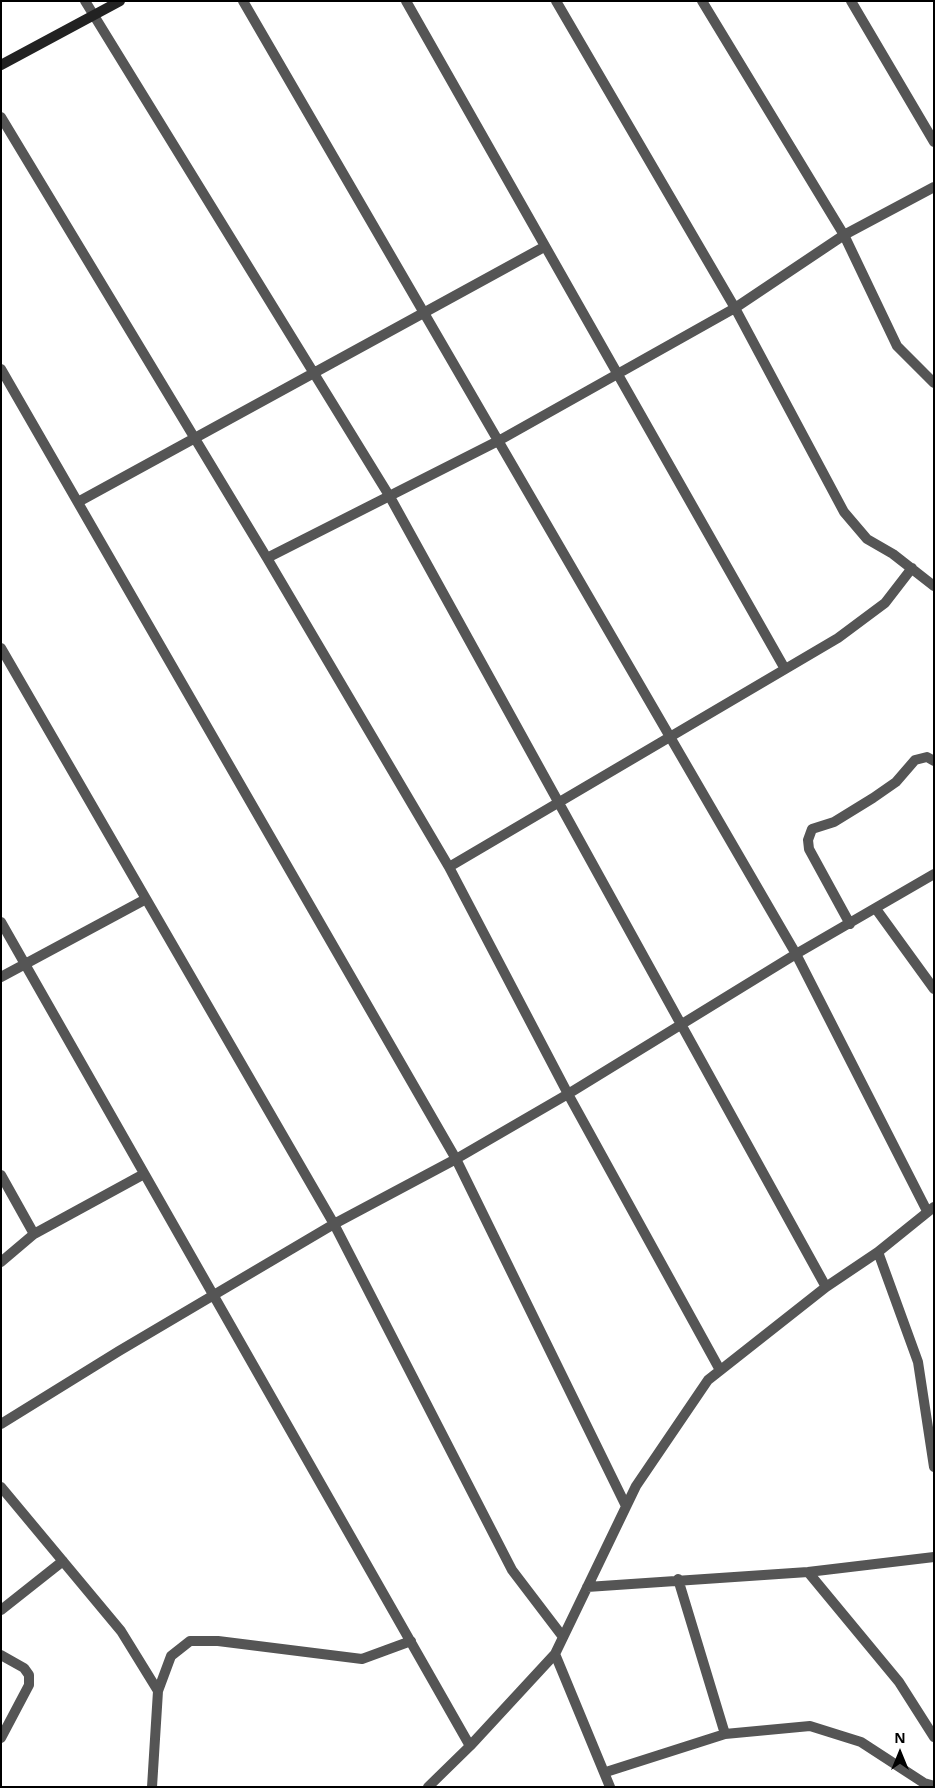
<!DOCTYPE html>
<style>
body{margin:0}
#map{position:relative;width:935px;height:1788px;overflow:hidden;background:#fff;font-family:"Noto Sans",sans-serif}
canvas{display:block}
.frame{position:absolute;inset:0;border:2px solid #000;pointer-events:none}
.north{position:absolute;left:875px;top:1728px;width:50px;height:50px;-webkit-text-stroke:4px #fff;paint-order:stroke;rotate:0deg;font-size:14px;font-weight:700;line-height:20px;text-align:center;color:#000}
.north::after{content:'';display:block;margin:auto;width:18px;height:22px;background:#000;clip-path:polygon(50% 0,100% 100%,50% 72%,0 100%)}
</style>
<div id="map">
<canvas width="935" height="1788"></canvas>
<div class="frame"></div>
<div class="north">N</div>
</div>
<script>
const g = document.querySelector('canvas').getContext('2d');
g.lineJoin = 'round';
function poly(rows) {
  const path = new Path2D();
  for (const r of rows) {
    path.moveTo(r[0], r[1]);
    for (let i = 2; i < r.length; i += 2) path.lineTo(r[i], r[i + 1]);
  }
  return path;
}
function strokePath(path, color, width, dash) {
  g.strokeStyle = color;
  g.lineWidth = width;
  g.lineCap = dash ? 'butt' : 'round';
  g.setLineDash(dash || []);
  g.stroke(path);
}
const street = poly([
 [85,1,390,497,826,1287],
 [243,1,796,954,927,1211],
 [406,1,785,669],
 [556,1,735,308,844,512,867,539,893,554,934,586],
 [702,1,844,235,897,346,934,383],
 [851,1,934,142],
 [1,117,267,558,449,867,568,1094,720,1370],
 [1,369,456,1159,626,1506],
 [78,502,544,247],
 [267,558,500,440,735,308,844,235,934,187],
 [1,648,334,1224,512,1570,563,1637],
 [449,867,838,638,885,603,912,568],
 [876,909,934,989],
 [1,922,470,1746],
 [850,924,809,849,808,840,812,829,834,822,873,798,896,782,915,760,927,757,934,761],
 [1,977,146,899],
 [1,1175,34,1234],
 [878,1252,918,1362,934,1467],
 [1,1262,34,1234,144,1174],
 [1,1424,119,1351,334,1224,456,1159,568,1094,796,954,934,874],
 [1,1487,121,1631,158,1691,152,1787],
 [808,1572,899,1682,934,1737],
 [678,1579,725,1734],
 [587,1587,808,1572,934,1557],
 [1,1610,63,1561],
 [555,1654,610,1787],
 [1,1655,24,1668,29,1675,29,1685,1,1738],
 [158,1691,171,1656,190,1641,218,1641,362,1659,411,1641],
 [606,1772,725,1734,810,1726,861,1742,924,1783,934,1786],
 [428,1787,470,1746,555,1654,636,1486,708,1380,826,1287,878,1252,934,1207]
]);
const secondary = poly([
 [1,65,120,1]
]);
strokePath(street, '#555', 10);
strokePath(secondary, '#222', 10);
</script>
